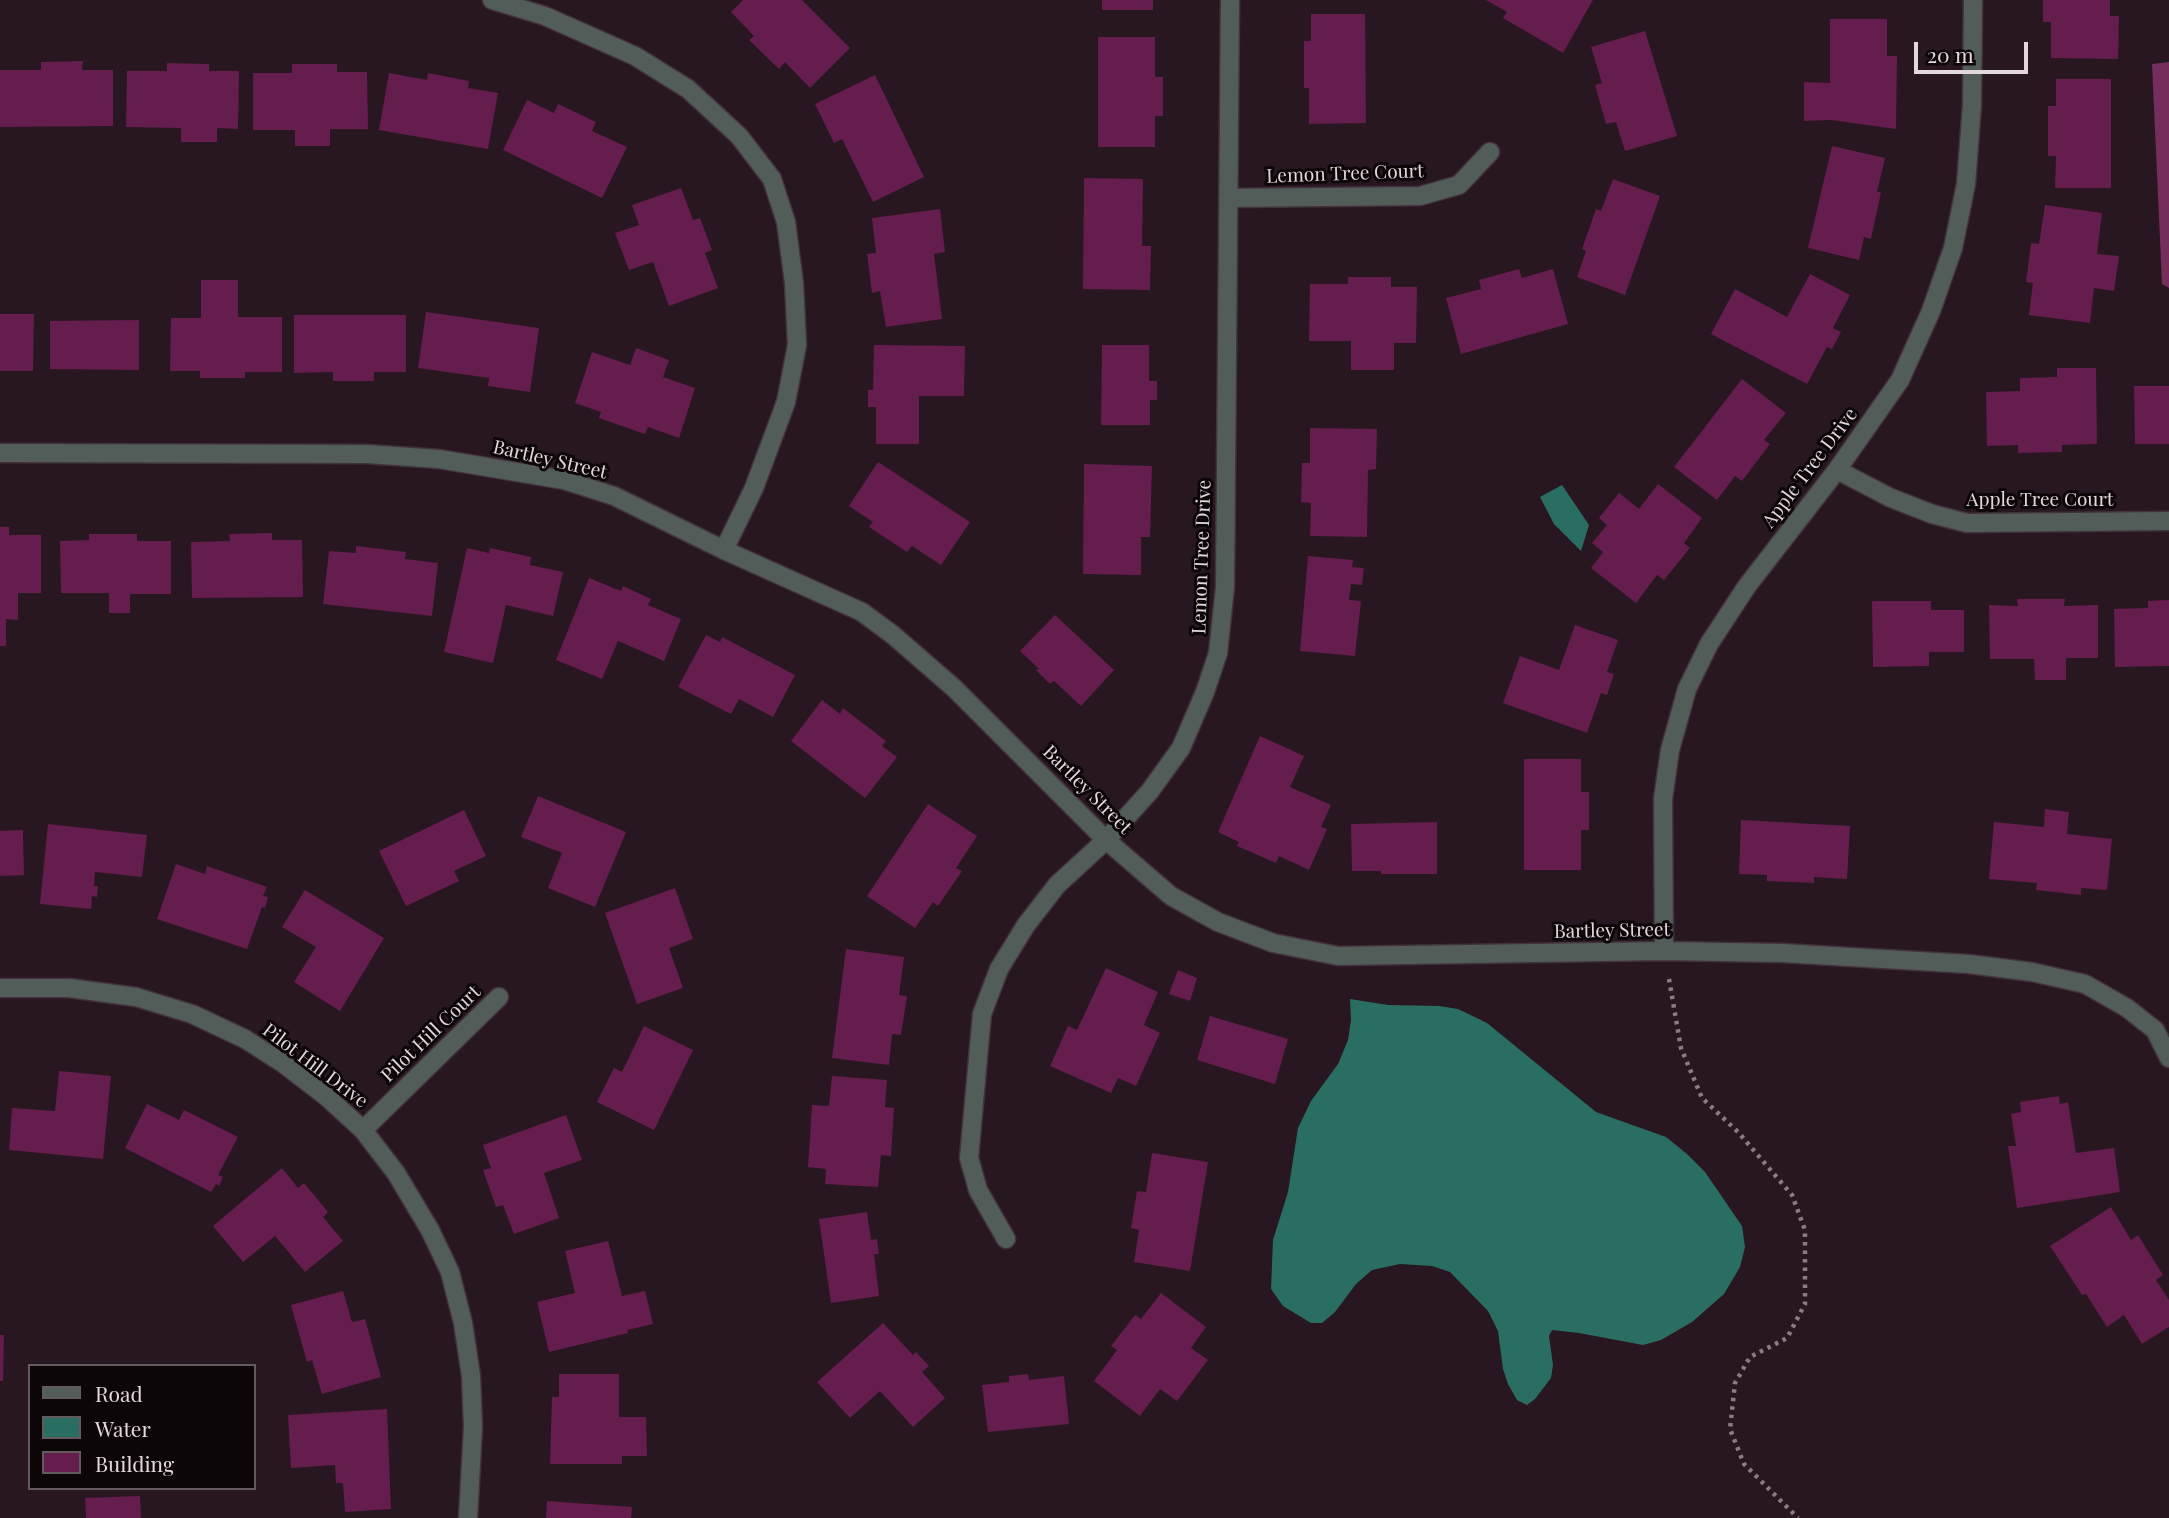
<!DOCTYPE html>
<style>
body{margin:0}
#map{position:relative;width:2169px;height:1518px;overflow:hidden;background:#281721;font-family:"Playfair Display",serif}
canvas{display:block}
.legend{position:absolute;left:28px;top:1364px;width:228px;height:126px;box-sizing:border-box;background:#0c0609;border:2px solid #625a5e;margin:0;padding:9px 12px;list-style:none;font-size:21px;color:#e2d7dd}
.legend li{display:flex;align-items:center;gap:14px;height:35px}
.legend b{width:35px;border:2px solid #625a5e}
.scale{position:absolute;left:1914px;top:42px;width:114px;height:32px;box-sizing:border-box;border:4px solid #e2d7dd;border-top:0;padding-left:9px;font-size:21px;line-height:24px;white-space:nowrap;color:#e2d7dd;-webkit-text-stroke:5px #0c0609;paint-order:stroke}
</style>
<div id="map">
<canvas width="2169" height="1518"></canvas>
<ul class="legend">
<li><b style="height:9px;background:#525d5a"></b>Road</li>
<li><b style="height:19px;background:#2a6d63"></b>Water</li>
<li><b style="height:19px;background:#641d4c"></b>Building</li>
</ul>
<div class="scale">20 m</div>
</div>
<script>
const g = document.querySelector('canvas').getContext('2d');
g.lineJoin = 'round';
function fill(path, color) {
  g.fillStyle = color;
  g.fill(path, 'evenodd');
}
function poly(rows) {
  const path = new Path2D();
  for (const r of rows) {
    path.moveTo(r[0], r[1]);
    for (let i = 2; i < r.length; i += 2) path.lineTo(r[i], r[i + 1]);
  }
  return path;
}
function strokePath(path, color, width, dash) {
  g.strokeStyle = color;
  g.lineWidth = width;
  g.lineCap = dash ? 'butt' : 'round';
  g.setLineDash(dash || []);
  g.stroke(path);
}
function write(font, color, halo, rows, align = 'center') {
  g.font = font + ' "Playfair Display",serif';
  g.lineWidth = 6;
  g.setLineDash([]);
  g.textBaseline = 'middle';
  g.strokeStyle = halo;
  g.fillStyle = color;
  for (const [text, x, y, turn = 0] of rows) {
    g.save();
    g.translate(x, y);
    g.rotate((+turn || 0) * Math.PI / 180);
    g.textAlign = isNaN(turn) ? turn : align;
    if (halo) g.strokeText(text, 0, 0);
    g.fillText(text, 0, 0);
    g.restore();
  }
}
const forest = poly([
 [2169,62,2169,288,2162,284,2152,64]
]);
const water = poly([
 [1562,485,1589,525,1581,551,1554,524,1540,497],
 [1350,999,1388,1005,1439,1006,1458,1009,1487,1023,1596,1112,1666,1137,1687,1154,1705,1172,1742,1226,1745,1247,1740,1267,1724,1294,1692,1322,1661,1340,1643,1345,1579,1333,1552,1330,1549,1336,1553,1365,1551,1378,1535,1399,1527,1405,1517,1400,1508,1384,1503,1369,1498,1331,1488,1311,1450,1272,1432,1266,1400,1264,1372,1270,1356,1284,1335,1312,1322,1323,1311,1323,1283,1306,1271,1289,1273,1240,1288,1192,1298,1128,1311,1101,1338,1064,1348,1040,1351,1020]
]);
const building = poly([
 [743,0,802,0,850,48,810,88,785,62,779,69,749,40,754,36,731,12],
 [1102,0,1153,0,1153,10,1102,10],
 [1486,0,1593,0,1563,53,1503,18,1507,12],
 [2043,0,2110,0,2110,16,2119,16,2118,59,2051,58,2051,22,2043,22],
 [1311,14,1365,14,1366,123,1309,124,1309,88,1304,88,1304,41,1311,41],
 [1830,19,1887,19,1887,56,1897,56,1896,129,1831,120,1804,121,1804,82,1830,83],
 [1645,31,1677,136,1625,151,1616,122,1606,124,1595,85,1602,83,1591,47],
 [1098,37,1155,37,1155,77,1163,77,1163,116,1155,116,1155,147,1098,147],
 [83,61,82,70,113,70,113,126,0,127,0,70,41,70,41,62],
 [167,63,209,64,209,71,239,71,238,129,217,128,217,142,181,142,181,128,126,127,127,71,167,71],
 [292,64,337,64,337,72,367,72,368,129,330,129,330,146,295,146,295,130,253,130,253,73,292,73],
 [389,73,427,80,428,73,469,81,468,88,498,93,488,149,379,130],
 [875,75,924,177,873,202,842,139,834,143,815,104],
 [2056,79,2111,79,2111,188,2055,188,2056,156,2048,156,2048,106,2056,106],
 [527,100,554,113,558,104,596,122,592,131,627,147,602,198,503,150],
 [1832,146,1885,158,1877,192,1881,192,1871,239,1864,237,1859,260,1808,248],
 [1084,178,1143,179,1142,246,1151,246,1150,290,1083,289],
 [1613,179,1660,196,1625,295,1577,277,1586,251,1582,249,1596,209,1601,211],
 [681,188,693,220,700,218,712,250,705,253,718,288,669,306,653,262,629,270,615,233,639,225,632,205],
 [2045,205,2102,213,2097,254,2119,256,2114,291,2094,288,2090,323,2029,315,2033,283,2026,282,2031,243,2039,244],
 [940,209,945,252,934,254,942,319,886,327,880,291,872,293,867,254,876,253,872,218],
 [1519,269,1522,278,1553,269,1568,324,1461,354,1446,298,1481,289,1479,280],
 [1810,274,1850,295,1833,328,1841,332,1832,349,1827,347,1807,384,1711,334,1735,289,1787,317],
 [1348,277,1391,277,1391,287,1417,287,1416,343,1394,343,1394,370,1351,370,1351,341,1309,341,1310,284,1348,284],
 [201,280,238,280,238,317,282,317,282,372,245,372,245,378,200,378,200,371,170,371,171,318,201,318],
 [426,312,539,328,530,392,488,386,489,378,418,368],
 [0,314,34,314,33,371,0,371],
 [294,315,406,315,406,372,374,372,374,381,333,381,333,372,294,373],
 [139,320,139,370,50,369,50,321],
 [874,345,965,346,964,396,919,396,919,444,876,444,876,407,868,407,868,390,873,390],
 [1102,345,1149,345,1149,381,1157,381,1157,400,1150,400,1150,425,1101,425],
 [636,348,669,360,663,377,695,388,679,438,648,427,645,434,599,418,601,412,575,403,592,352,630,365],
 [2057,368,2096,368,2097,444,2062,445,2062,452,2018,453,2018,445,1987,446,1986,392,2020,391,2020,378,2057,377],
 [1742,379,1786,413,1764,440,1770,444,1742,481,1735,476,1717,500,1674,467],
 [2134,386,2169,386,2169,444,2135,444],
 [1310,428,1377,429,1376,469,1368,470,1367,537,1310,536,1311,503,1301,502,1302,463,1310,463],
 [878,462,970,522,941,565,912,546,907,552,869,527,873,522,849,506],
 [1084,464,1152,466,1150,537,1141,537,1141,575,1083,574],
 [1658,484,1702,518,1684,543,1690,548,1664,580,1657,575,1636,603,1591,568,1603,552,1592,543,1607,525,1599,518,1619,493,1639,509],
 [0,527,9,527,9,535,41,535,41,593,18,593,18,620,6,619,6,646,0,646],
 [272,533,272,540,302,540,303,597,192,598,191,542,230,541,229,534],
 [89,534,137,534,137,541,171,541,171,594,130,594,130,613,109,613,109,593,61,593,60,541,89,540],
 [356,546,406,552,405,559,438,563,432,616,323,604,329,551,356,553],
 [467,548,489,553,490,548,531,557,530,565,563,572,553,616,506,605,493,663,444,652],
 [1308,556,1353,560,1352,567,1364,568,1362,585,1351,584,1349,600,1361,601,1355,656,1300,651],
 [589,578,621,591,623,586,651,599,648,605,681,619,664,661,618,641,602,679,556,660],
 [2017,599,2065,599,2064,606,2098,605,2098,658,2066,658,2066,680,2035,680,2034,659,1990,659,1989,605,2018,606],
 [2169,600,2169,666,2115,667,2114,609,2148,608,2148,601],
 [1872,601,1931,601,1931,610,1964,610,1964,652,1929,652,1929,666,1873,667],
 [1055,615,1114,670,1081,706,1054,681,1050,684,1036,670,1039,669,1020,651],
 [1575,625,1618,640,1607,672,1614,674,1607,695,1601,693,1587,733,1503,703,1520,656,1559,670],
 [706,635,720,642,722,637,795,675,773,717,739,699,731,714,678,687],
 [822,700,840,714,843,708,886,741,882,746,897,757,865,798,791,741],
 [1260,736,1304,756,1290,787,1331,805,1321,827,1327,829,1309,870,1279,856,1276,863,1237,846,1239,842,1218,832],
 [1524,759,1581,759,1581,792,1589,792,1589,830,1581,830,1581,870,1524,870],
 [538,796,626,832,595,907,548,888,562,853,521,837],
 [928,804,977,836,956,868,962,871,938,906,933,902,915,928,867,896],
 [2045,809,2069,812,2067,834,2112,839,2107,890,2081,888,2081,895,2036,890,2037,883,1989,879,1994,822,2044,827],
 [464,810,486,856,454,871,459,881,406,906,379,851],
 [1741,820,1850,826,1847,879,1814,877,1814,883,1767,881,1767,875,1739,874],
 [1437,822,1437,874,1381,874,1381,871,1352,871,1351,824],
 [48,824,147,835,142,877,95,872,94,886,98,886,97,897,92,896,91,909,40,904],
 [23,830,24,875,0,876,0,831],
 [176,864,205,874,207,866,267,887,263,896,268,897,265,908,262,907,247,949,157,919],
 [675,888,693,939,669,948,683,988,637,1004,605,913],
 [305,890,384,938,340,1011,294,982,316,947,282,927],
 [846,949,904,957,899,995,907,996,901,1035,892,1034,889,1065,832,1058],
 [1106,968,1158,992,1144,1025,1160,1033,1136,1086,1118,1078,1111,1093,1050,1066,1068,1026,1077,1030],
 [1178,970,1197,978,1190,1001,1169,994],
 [1210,1016,1288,1039,1275,1084,1197,1060],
 [644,1026,693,1050,654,1130,597,1102,614,1068,622,1072],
 [59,1071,111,1076,103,1159,9,1150,12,1108,55,1111],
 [832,1076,887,1080,885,1107,894,1108,891,1156,881,1155,878,1187,825,1184,826,1169,808,1167,812,1105,829,1106],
 [2059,1096,2060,1104,2068,1102,2076,1153,2114,1148,2120,1192,2017,1208,2008,1146,2016,1146,2011,1114,2021,1112,2020,1102],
 [147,1104,179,1120,184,1110,238,1137,218,1175,223,1177,219,1186,216,1184,211,1192,125,1148],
 [566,1115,582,1160,544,1173,559,1218,514,1234,503,1205,496,1207,483,1170,491,1168,483,1145],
 [1152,1153,1208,1162,1190,1271,1134,1262,1139,1230,1131,1228,1137,1191,1146,1192],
 [282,1168,298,1188,304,1183,328,1212,323,1217,343,1241,305,1272,275,1236,243,1262,213,1226],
 [2111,1207,2131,1240,2138,1235,2163,1275,2156,1280,2169,1300,2169,1327,2142,1344,2124,1315,2107,1327,2086,1294,2082,1295,2050,1246],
 [867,1212,871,1240,877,1239,879,1254,874,1254,879,1296,831,1303,819,1219],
 [608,1241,622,1296,645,1291,653,1324,627,1330,628,1333,549,1352,537,1302,575,1293,565,1251],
 [343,1291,352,1322,365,1319,381,1377,322,1394,312,1360,307,1362,291,1305],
 [1161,1293,1206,1327,1191,1348,1208,1360,1177,1401,1160,1389,1140,1416,1094,1381,1117,1350,1111,1346,1135,1315,1141,1319],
 [883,1323,913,1355,916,1352,929,1366,922,1372,945,1398,913,1427,880,1391,850,1418,817,1382],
 [0,1335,4,1335,3,1381,0,1381],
 [559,1374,619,1374,619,1417,646,1417,647,1456,622,1456,622,1464,550,1464,552,1397,559,1397],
 [1028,1374,1029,1380,1064,1376,1069,1424,988,1432,982,1385,1009,1382,1009,1376],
 [387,1409,391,1509,345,1512,343,1483,336,1483,335,1465,291,1468,288,1415],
 [140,1496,141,1518,86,1518,85,1498],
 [547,1501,632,1507,631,1518,546,1518]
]);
const path = poly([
 [1669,979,1681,1048,1702,1098,1738,1132,1792,1195,1805,1230,1805,1304,1787,1338,1750,1357,1735,1383,1730,1429,1744,1464,1798,1518]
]);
const minor = poly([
 [492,0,545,16,635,56,688,89,739,136,772,179,786,222,794,283,797,345,786,402,754,488,724,550],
 [1228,198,1420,196,1459,185,1490,152],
 [0,453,367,454,439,459,564,480,614,496,724,550,862,612,893,635,954,688,1106,840,1171,896,1218,922,1273,943,1338,956,1664,951,1782,953,1969,964,2032,972,2085,984,2127,1008,2155,1030,2169,1058],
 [1837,470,1891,498,1932,514,1967,523,2169,521],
 [1664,951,1663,799,1670,750,1687,689,1709,644,1747,586,1837,470,1900,380,1931,311,1953,248,1966,184,1972,105,1973,0],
 [0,988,69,988,136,997,192,1014,245,1039,284,1064,327,1097,363,1130,396,1173,430,1230,450,1272,463,1323,471,1376,473,1427,468,1518],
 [363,1130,499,997],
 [1006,1239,978,1190,969,1158,982,1014,999,969,1026,925,1057,885,1106,840,1150,791,1181,748,1205,692,1218,653,1225,587,1230,0]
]);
const streetNames = [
 ["Lemon Tree Court",1345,174,-2],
 ["Bartley Street",550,460,13],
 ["Apple Tree Drive",1810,468,-53],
 ["Apple Tree Court",2040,500],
 ["Lemon Tree Drive",1202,557,-88],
 ["Bartley Street",1087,790,45],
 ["Bartley Street",1612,931,-1],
 ["Pilot Hill Court",431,1034,-44],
 ["Pilot Hill Drive",315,1066,37]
];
fill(forest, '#752d5c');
fill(water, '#2a6d63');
fill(building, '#641d4c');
strokePath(minor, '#42323b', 21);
strokePath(path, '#8a7c84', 4.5, [3.5, 5]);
strokePath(minor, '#525d5a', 18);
write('19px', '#e2d7dd', '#0c0609', streetNames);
</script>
